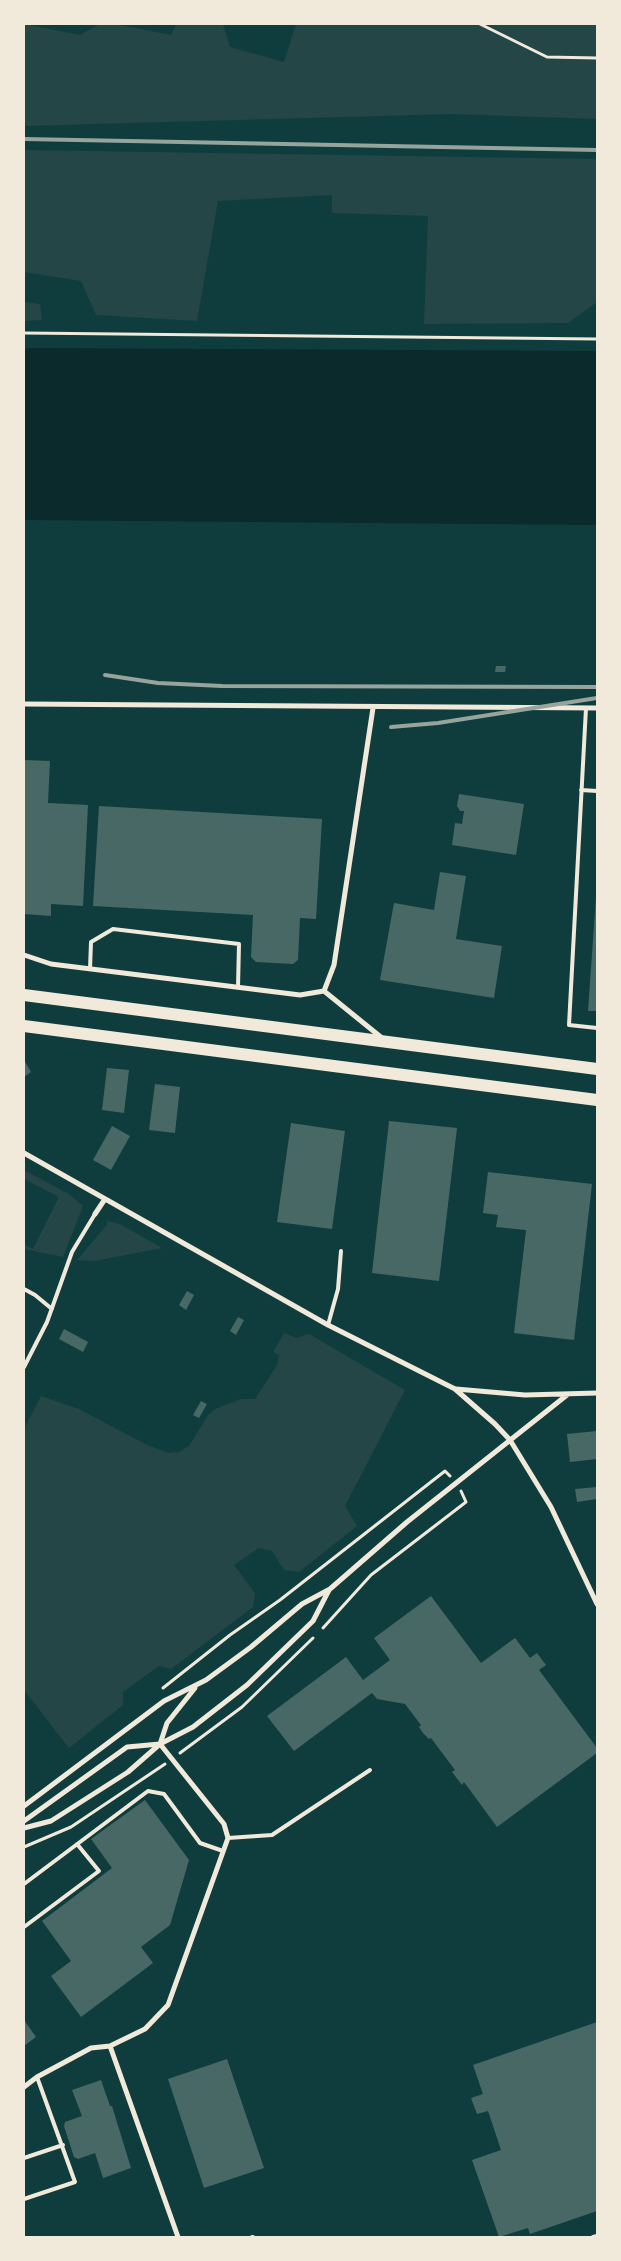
<!DOCTYPE html>
<style>
body{margin:0}
#map{position:relative;width:621px;height:2261px;overflow:hidden;background:#0f3d3e;font-family:Ubuntu,sans-serif}
canvas{display:block}
.frame{position:absolute;inset:0;border:25px solid #f1e9da;pointer-events:none}
</style>
<div id="map">
<canvas width="621" height="2261"></canvas>
<div class="frame"></div>
</div>
<script>
const g = document.querySelector('canvas').getContext('2d');
g.lineJoin = 'round';
function fill(path, color) {
  g.fillStyle = color;
  g.fill(path, 'evenodd');
}
function poly(rows) {
  const path = new Path2D();
  for (const r of rows) {
    path.moveTo(r[0], r[1]);
    for (let i = 2; i < r.length; i += 2) path.lineTo(r[i], r[i + 1]);
  }
  return path;
}
function strokePath(path, color, width, dash) {
  g.strokeStyle = color;
  g.lineWidth = width;
  g.lineCap = dash ? 'butt' : 'round';
  g.setLineDash(dash || []);
  g.stroke(path);
}
const green = poly([
 [24,24,80,35,100,24,115,24,171,35,176,24,223,24,230,47,284,62,296,24,597,24,597,119,451,114,24,126],
 [24,150,597,159,597,302,568,323,424,324,428,216,332,213,332,195,218,201,197,321,96,315,81,281,24,272],
 [24,302,40,304,42,320,24,321],
 [24,1170,69,1194,83,1206,63,1257,24,1249,24,1244,33,1249,58,1199,57,1196,24,1179],
 [107,1221,120,1224,162,1248,95,1261,77,1260,107,1225],
 [284,1333,297,1338,309,1334,405,1390,345,1506,357,1526,299,1572,284,1570,272,1551,259,1548,234,1565,255,1593,253,1607,171,1669,159,1666,123,1692,123,1705,69,1748,24,1690,24,1431,27,1423,41,1396,79,1409,147,1445,169,1453,179,1452,189,1446,208,1415,215,1409,241,1399,255,1399,277,1365,279,1355,273,1352]
]);
const water = poly([
 [31,348,597,351,597,525,24,520,24,349]
]);
const building = poly([
 [496,666,506,666,505,672,495,672],
 [24,760,50,761,48,803,88,805,83,906,51,904,51,916,24,914],
 [459,794,524,804,516,855,452,845,455,823,462,824,464,811,460,811,457,806],
 [99,806,322,819,316,919,300,918,298,960,293,964,256,962,251,957,253,915,93,906],
 [440,872,466,876,456,939,502,946,494,998,380,980,394,903,434,910],
 [596,897,597,897,597,1011,588,1011],
 [24,1060,31,1072,24,1077],
 [107,1068,129,1070,124,1113,102,1110],
 [155,1084,180,1087,175,1133,149,1130],
 [389,1121,457,1128,439,1281,372,1273],
 [291,1123,345,1131,332,1229,277,1222],
 [112,1126,130,1136,111,1170,93,1160],
 [488,1172,592,1184,574,1340,514,1333,526,1230,496,1227,498,1215,483,1213],
 [187,1291,194,1295,186,1310,179,1305],
 [238,1317,244,1320,236,1335,230,1331],
 [64,1329,88,1342,83,1352,59,1339],
 [201,1401,207,1404,199,1418,193,1415],
 [597,1431,597,1459,570,1462,567,1434],
 [597,1487,597,1499,577,1502,575,1489],
 [431,1596,481,1663,515,1638,530,1658,537,1653,546,1665,539,1670,597,1748,597,1753,497,1827,464,1782,462,1785,452,1772,455,1770,431,1738,429,1739,423,1733,419,1727,421,1725,405,1704,377,1699,372,1693,294,1751,267,1716,346,1657,363,1680,390,1660,374,1638],
 [145,1800,189,1860,170,1925,141,1947,153,1963,81,2017,51,1976,71,1961,42,1921,112,1868,91,1839],
 [24,2020,36,2037,24,2046],
 [597,2022,597,2211,530,2234,528,2228,499,2237,472,2160,501,2150,488,2111,477,2114,471,2098,483,2094,473,2065],
 [227,2059,264,2168,204,2188,168,2079],
 [101,2080,110,2106,112,2106,131,2168,103,2178,95,2153,78,2159,74,2157,64,2126,65,2122,82,2116,72,2090]
]);
const path = poly([
 [480,24,547,57,597,58],
 [24,333,597,339],
 [323,1628,371,1575,466,1502,461,1491],
 [163,1688,230,1635,280,1600,445,1471,450,1476],
 [180,1753,242,1707,313,1638],
 [24,1847,71,1827,165,1764]
]);
const service = poly([
 [586,708,569,1025,597,1028],
 [581,790,597,791],
 [90,969,91,942,113,929,239,944,238,987],
 [24,1289,35,1295,52,1309],
 [328,1325,338,1289,341,1251],
 [24,1367,47,1322,72,1252,95,1214],
 [228,1838,272,1835,370,1770],
 [24,1884,148,1791,164,1794,200,1843,223,1851],
 [24,1927,99,1871,77,1844],
 [24,2158,63,2145],
 [24,2199,75,2182,37,2077],
 [252,2237,253,2237],
 [593,2237,597,2236]
]);
const minor = poly([
 [24,704,597,708],
 [24,955,51,964,300,995,324,991],
 [324,991,334,965,373,708],
 [324,991,382,1038],
 [24,1153,328,1325,455,1389,495,1424,510,1440,551,1507,597,1604],
 [95,1214,105,1199],
 [456,1389,525,1395,597,1393],
 [160,1744,167,1723,195,1688],
 [24,1806,164,1701,206,1680,251,1647,302,1604,330,1589,407,1522,567,1395],
 [24,1821,127,1747,160,1744],
 [24,1828,51,1821,128,1772,160,1744,193,1727,247,1685,313,1621,329,1590],
 [110,2046,178,2237],
 [24,2087,37,2077,91,2048,110,2046,145,2029,168,2005,228,1838,224,1824,160,1744]
]);
const primary = poly([
 [24,995,597,1069],
 [24,1026,597,1100]
]);
const rail = poly([
 [24,139,597,150],
 [105,675,158,683,222,686,597,687],
 [391,727,438,723,597,698]
]);
fill(green, '#244646');
fill(water, '#0a2a2b');
fill(building, '#486865');
strokePath(path, '#f1e9da', 3);
strokePath(service, '#f1e9da', 4);
strokePath(minor, '#f1e9da', 5);
strokePath(primary, '#f1e9da', 12);
strokePath(rail, '#97a49c', 4);
</script>
